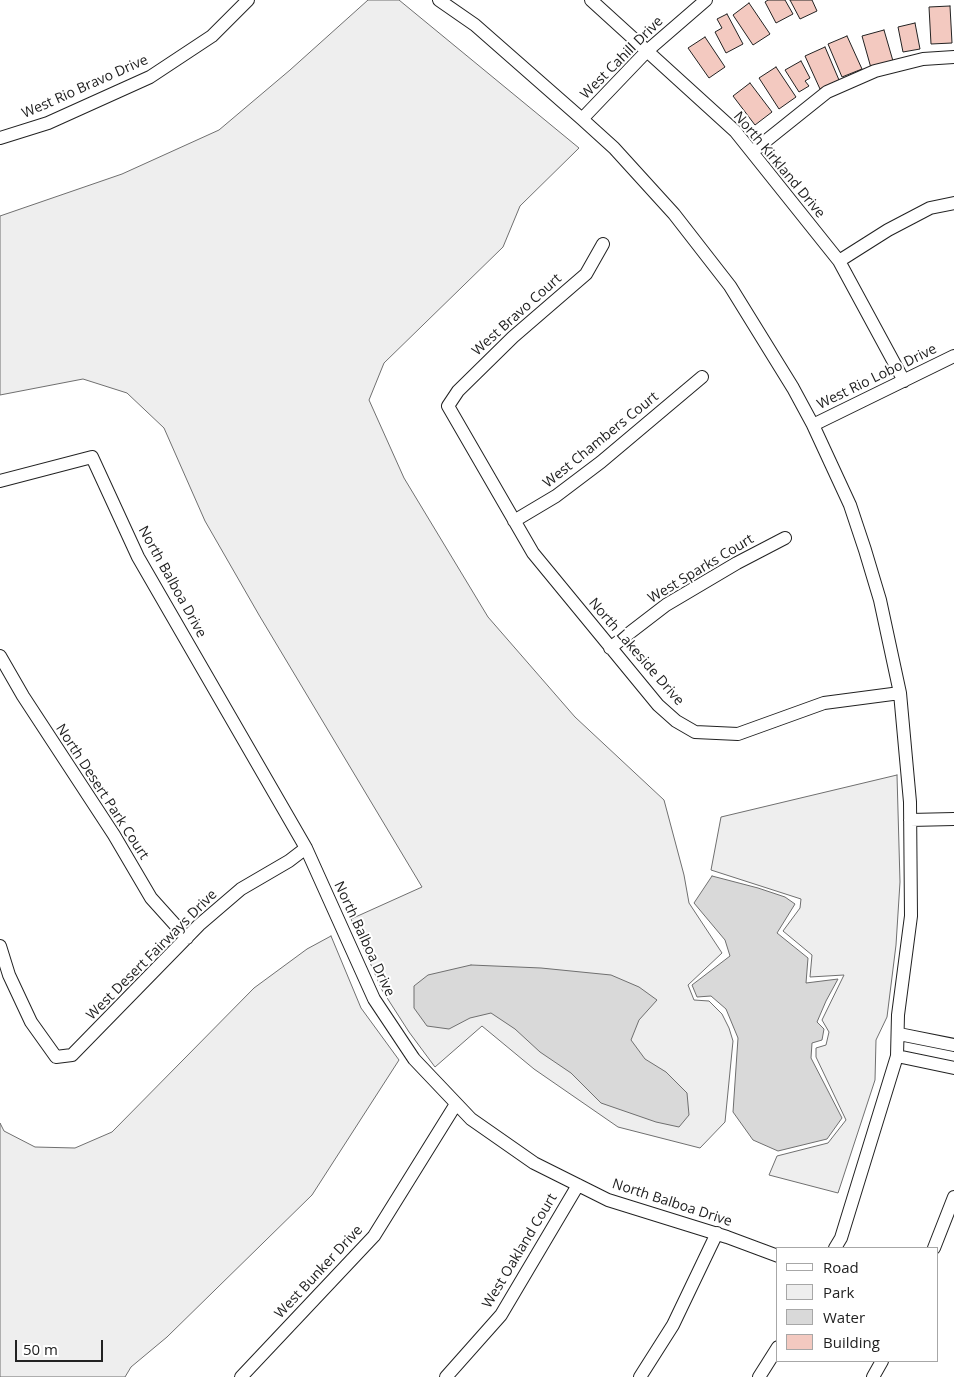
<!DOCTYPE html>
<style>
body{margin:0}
#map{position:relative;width:954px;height:1377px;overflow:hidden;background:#fff;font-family:"Open Sans",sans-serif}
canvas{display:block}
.legend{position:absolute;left:776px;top:1247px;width:162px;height:115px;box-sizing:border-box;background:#fff;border:1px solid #a7a7a7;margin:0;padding:6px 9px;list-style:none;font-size:15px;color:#222}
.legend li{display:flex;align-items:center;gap:10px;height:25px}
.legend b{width:25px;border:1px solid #a7a7a7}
.scale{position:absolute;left:15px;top:1340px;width:88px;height:22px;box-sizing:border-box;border:2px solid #222;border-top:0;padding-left:6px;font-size:15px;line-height:18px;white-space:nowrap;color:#222;-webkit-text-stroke:4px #fff;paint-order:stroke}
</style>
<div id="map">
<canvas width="954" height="1377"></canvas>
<ul class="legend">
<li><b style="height:6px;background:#fff"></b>Road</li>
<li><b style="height:14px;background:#eee"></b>Park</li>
<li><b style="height:14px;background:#d9d9d9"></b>Water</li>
<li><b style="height:14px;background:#f3c9c0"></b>Building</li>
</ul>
<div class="scale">50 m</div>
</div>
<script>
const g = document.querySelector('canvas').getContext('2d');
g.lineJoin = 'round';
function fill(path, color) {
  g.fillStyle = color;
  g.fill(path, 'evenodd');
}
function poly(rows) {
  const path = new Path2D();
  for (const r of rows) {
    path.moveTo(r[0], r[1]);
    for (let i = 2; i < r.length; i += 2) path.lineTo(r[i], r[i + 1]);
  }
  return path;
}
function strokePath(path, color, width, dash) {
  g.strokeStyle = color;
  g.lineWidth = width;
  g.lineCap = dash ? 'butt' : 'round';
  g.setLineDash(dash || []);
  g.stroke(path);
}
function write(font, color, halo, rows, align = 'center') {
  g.font = font + ' "Open Sans",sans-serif';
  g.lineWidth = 4;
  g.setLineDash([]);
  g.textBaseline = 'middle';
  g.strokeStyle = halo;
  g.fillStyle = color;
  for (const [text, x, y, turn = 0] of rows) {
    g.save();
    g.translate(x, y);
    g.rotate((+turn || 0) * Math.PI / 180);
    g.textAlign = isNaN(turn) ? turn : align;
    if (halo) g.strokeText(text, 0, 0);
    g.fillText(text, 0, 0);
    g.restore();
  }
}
const green = poly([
 [368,0,399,0,579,148,520,206,503,247,384,363,369,400,404,478,488,617,575,717,664,800,684,875,689,903,722,953,688,985,694,1000,709,1001,722,1014,729,1028,733,1041,725,1122,700,1148,618,1127,534,1069,482,1026,435,1067,409,1032,382,990,351,919,422,887,259,615,205,521,164,428,127,393,83,379,0,395,0,216,122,174,219,130,290,70,368,0],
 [897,775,900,882,896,945,887,1017,876,1040,875,1080,838,1193,769,1175,777,1156,828,1143,846,1120,816,1057,816,1048,826,1045,829,1032,822,1020,844,975,810,977,812,955,783,931,800,908,801,899,711,870,721,817,897,775],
 [331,936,361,1008,399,1060,312,1195,167,1337,131,1367,125,1377,0,1377,0,1123,4,1131,35,1147,75,1148,112,1132,254,988,307,949,331,936]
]);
const water = poly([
 [712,876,758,888,785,897,795,904,777,933,808,958,806,983,838,979,826,1001,817,1022,824,1029,822,1040,812,1043,811,1058,842,1118,827,1139,778,1151,753,1140,733,1112,738,1038,726,1009,711,996,697,997,692,985,730,956,725,940,694,903,712,876],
 [471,965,541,968,611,975,639,987,657,1000,639,1020,631,1040,645,1059,666,1072,687,1093,689,1115,679,1127,656,1122,601,1103,571,1073,540,1052,515,1029,491,1013,470,1018,449,1029,427,1026,414,1008,414,986,428,975,471,965]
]);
const building = poly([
 [768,0,785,0,793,14,776,23,765,2,768,0],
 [790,0,812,0,817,11,800,19,790,0],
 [749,3,770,34,753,45,733,15,749,3],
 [950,6,952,43,931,44,929,7,950,6],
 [727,14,743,44,726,53,715,32,722,28,717,19,727,14],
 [915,23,920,49,903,52,898,27,915,23],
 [884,30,893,61,871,68,862,36,884,30],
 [847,36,862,69,842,77,828,44,847,36],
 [705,37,725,67,709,78,688,48,705,37],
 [825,47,839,80,820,89,805,56,825,47],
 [801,61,810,78,805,81,809,86,799,92,785,70,801,61],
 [776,67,796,97,779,109,759,78,776,67],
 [750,83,772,112,755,125,733,96,750,83]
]);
const minor = poly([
 [439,0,475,25,582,119,614,148,674,214,730,286,793,388,813,425,850,505,865,550,880,600,900,693,910,802,911,916,898,1015,897,1056,841,1238,835,1248],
 [591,0,735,131,839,261,904,381],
 [582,119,647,51,706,0],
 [0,138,48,123,150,77,212,36,248,0],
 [752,152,827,92,875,71,923,59,954,57],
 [603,244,586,274,513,337,458,391,448,406,533,553,658,705,676,721,695,732,738,734,824,703,900,693],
 [839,261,888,230,930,208,954,203],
 [813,425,954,356],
 [0,481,92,457,138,557,306,848,374,999,414,1059,471,1119,534,1163,608,1200,727,1237,778,1256],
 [514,521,556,496,601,462,702,377],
 [610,648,666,605,737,563,785,538],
 [0,656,23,696,114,835,151,898,187,938],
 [910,820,954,819],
 [0,946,9,975,31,1022,56,1057,72,1055,199,925,241,889,289,861,306,848],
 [899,1034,954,1045],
 [897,1056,954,1068],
 [934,1248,954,1197],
 [241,1377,374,1236,456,1104],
 [446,1377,501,1315,578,1185],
 [640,1377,673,1325,717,1233],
 [759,1377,778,1347],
 [873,1377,882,1361]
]);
const streetNames = [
 ["West Cahill Drive",622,58,-45],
 ["West Rio Bravo Drive",85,87,-24],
 ["North Kirkland Drive",779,165,50],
 ["West Bravo Court",517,315,-42],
 ["West Rio Lobo Drive",877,377,-26],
 ["West Chambers Court",601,440,-39],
 ["West Sparks Court",701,569,-31],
 ["North Balboa Drive",172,582,61],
 ["North Lakeside Drive",636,652,49],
 ["North Desert Park Court",102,792,57],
 ["North Balboa Drive",364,939,65],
 ["West Desert Fairways Drive",152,955,-45],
 ["North Balboa Drive",672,1203,18],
 ["West Oakland Court",520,1251,-59],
 ["West Bunker Drive",319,1272,-47]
];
fill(green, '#eee');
strokePath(green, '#6f6f6f', 1);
fill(water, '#d9d9d9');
strokePath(water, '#6f6f6f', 1);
fill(building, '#f3c9c0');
strokePath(building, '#222', 1);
strokePath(minor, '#222', 14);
strokePath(minor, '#fff', 12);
write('14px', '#222', '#fff', streetNames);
</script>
